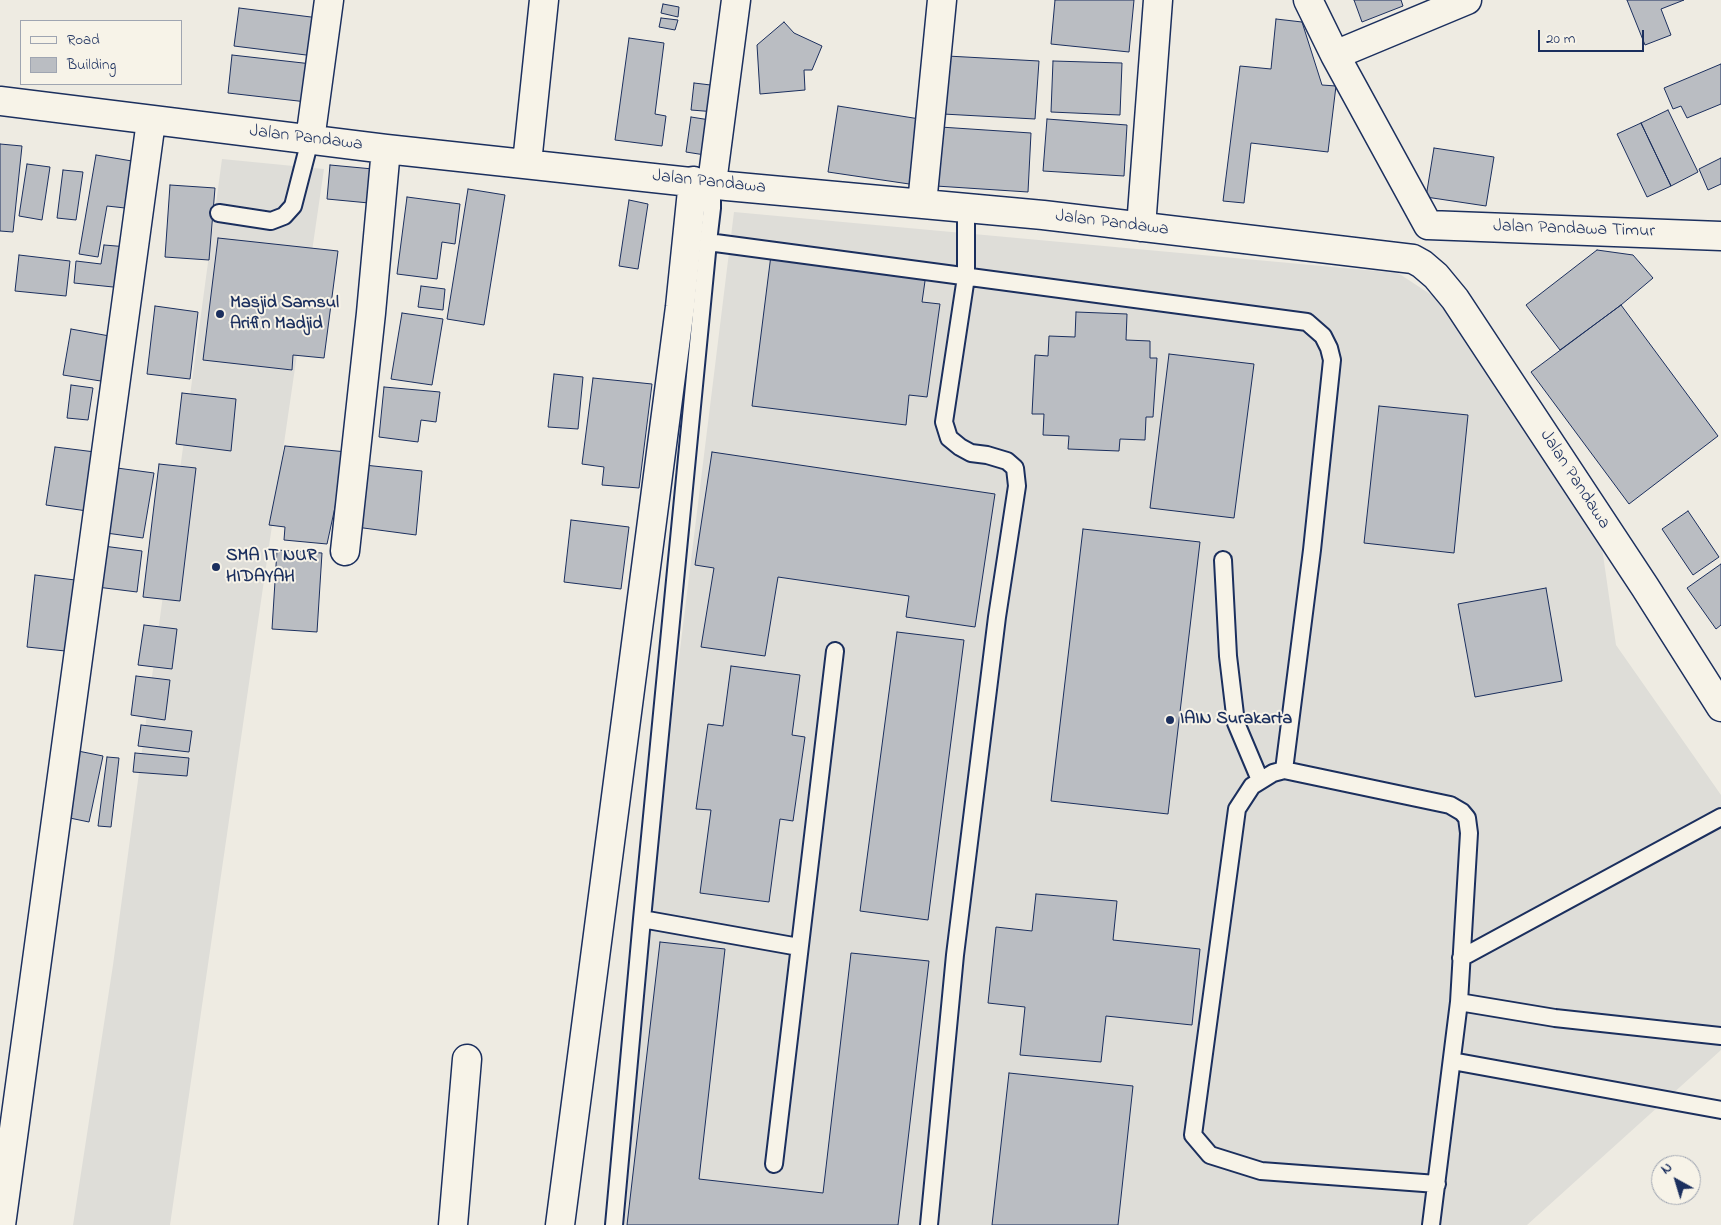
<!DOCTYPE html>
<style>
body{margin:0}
#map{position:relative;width:1721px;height:1225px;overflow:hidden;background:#eeebe2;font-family:"Indie Flower",sans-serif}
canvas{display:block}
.legend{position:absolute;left:20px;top:20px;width:162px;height:65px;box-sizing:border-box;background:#f7f3e8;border:1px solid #9fa5b1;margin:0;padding:6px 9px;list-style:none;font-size:15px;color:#1b2f5e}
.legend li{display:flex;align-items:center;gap:10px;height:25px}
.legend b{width:25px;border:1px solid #9fa5b1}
.north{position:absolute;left:1651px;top:1155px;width:50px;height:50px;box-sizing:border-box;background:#f7f3e8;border:1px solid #9fa5b1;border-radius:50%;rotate:321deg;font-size:14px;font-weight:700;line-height:20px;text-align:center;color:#1b2f5e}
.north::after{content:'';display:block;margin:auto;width:18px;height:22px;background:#1b2f5e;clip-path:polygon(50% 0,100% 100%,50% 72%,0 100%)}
.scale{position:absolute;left:1538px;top:30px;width:106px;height:22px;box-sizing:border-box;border:2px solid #1b2f5e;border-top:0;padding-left:6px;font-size:15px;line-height:18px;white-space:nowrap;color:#1b2f5e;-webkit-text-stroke:4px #f7f3e8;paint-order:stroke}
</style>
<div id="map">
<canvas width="1721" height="1225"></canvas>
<ul class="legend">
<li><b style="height:6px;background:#f7f3e8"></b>Road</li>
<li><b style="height:14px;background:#babdc2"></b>Building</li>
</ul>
<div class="north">N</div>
<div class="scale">20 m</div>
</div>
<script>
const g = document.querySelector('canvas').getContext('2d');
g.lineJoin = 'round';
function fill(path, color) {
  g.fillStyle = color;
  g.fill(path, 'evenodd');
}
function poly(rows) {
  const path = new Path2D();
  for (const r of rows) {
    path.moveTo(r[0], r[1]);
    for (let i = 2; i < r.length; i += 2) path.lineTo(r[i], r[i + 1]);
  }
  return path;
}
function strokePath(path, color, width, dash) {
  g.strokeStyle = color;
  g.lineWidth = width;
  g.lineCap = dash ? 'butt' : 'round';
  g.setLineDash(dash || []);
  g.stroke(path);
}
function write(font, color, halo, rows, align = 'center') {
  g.font = font + ' "Indie Flower",sans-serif';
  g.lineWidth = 4;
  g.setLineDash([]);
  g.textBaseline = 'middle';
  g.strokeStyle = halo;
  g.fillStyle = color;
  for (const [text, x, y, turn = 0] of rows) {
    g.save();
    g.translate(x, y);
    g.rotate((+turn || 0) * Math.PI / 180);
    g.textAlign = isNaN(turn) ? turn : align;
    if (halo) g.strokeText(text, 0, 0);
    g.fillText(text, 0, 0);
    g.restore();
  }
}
const built = poly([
 [222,159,324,169,170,1225,73,1225,113,965],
 [734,212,1398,273,1465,317,1598,520,1616,645,1721,795,1721,1050,1527,1225,609,1225]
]);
const building = poly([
 [1055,0,1134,0,1129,52,1051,44,1055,0],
 [1354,0,1401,0,1403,6,1362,22,1354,0],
 [1627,0,1684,0,1661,9,1671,35,1645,45,1627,0],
 [663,4,679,7,678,17,661,13,663,4],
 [239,8,319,18,314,56,234,46,239,8],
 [661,18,678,20,675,30,659,27,661,18],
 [1276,19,1302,22,1322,85,1336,86,1328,152,1251,143,1244,203,1223,201,1240,66,1271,69,1276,19],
 [784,22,794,33,822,46,812,70,804,70,805,90,760,94,757,45,784,22],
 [629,38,664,43,655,114,666,116,662,146,615,140,629,38],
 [232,55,312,64,307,102,228,93,232,55],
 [947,56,1039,61,1035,119,943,114,947,56],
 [1053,61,1122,63,1120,115,1051,112,1053,61],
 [1721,64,1721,104,1687,118,1681,106,1673,109,1664,88,1721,64],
 [694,83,719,86,716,112,691,110,694,83],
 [838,106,926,120,916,185,828,172,838,106],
 [1668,110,1698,172,1671,186,1641,123,1668,110],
 [691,117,710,120,705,155,686,152,691,117],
 [1047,119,1127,125,1124,176,1043,171,1047,119],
 [1641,123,1671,186,1647,197,1617,134,1641,123],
 [940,127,1031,133,1028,192,936,186,940,127],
 [0,144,22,146,13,232,0,231,0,144],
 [1434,148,1494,157,1486,206,1426,197,1434,148],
 [96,155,132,161,125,208,107,206,98,257,79,254,96,155],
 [1721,158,1721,184,1708,190,1699,169,1721,158],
 [27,164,50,167,42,220,19,216,27,164],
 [330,165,373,169,369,203,327,199,330,165],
 [63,170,83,172,76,220,57,218,63,170],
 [170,185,215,188,209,260,165,257,170,185],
 [468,189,505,195,484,325,447,319,468,189],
 [407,197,460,204,455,244,442,242,437,279,397,274,407,197],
 [629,200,648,204,638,269,619,266,629,200],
 [218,238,338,251,324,358,293,355,292,370,203,360,218,238],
 [104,245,128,247,123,288,74,283,76,261,101,264,104,245],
 [1597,250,1633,255,1653,278,1621,305,1560,350,1526,305,1597,250],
 [19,255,70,261,66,296,15,291,19,255],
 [771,255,926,274,922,302,940,304,927,397,909,395,906,425,752,406,771,255],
 [421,286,445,289,443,310,418,307,421,286],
 [1621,305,1718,436,1629,504,1531,372,1621,305],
 [155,306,198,312,190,379,147,374,155,306],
 [1076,312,1127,314,1126,340,1150,341,1150,358,1157,358,1153,417,1146,417,1145,440,1120,439,1119,451,1068,449,1069,436,1043,435,1044,414,1032,414,1035,355,1048,356,1049,336,1075,337,1076,312],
 [402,313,443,319,432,385,391,379,402,313],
 [71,329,115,337,107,382,63,375,71,329],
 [1169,354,1254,364,1234,518,1150,508,1169,354],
 [554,374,583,377,578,429,548,427,554,374],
 [593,378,652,384,639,488,602,485,604,467,582,464,593,378],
 [71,385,93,388,88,420,67,418,71,385],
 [384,387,440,392,436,422,421,420,418,442,379,437,384,387],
 [182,393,236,399,231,451,176,444,182,393],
 [1379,406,1468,415,1454,553,1364,543,1379,406],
 [285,446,347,452,327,544,284,540,285,527,269,525,285,446],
 [55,447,95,452,87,511,46,505,55,447],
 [712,452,995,494,975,627,906,617,909,596,778,577,765,656,701,647,714,568,695,565,712,452],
 [159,464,196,468,180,601,143,597,159,464],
 [364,465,422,471,416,535,356,527,364,465],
 [117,468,154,473,143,538,106,533,117,468],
 [1688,511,1719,557,1693,575,1662,529,1688,511],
 [571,520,629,527,621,589,564,582,571,520],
 [1083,529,1200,542,1168,814,1051,801,1083,529],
 [103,546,142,551,137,592,97,587,103,546],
 [277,550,322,553,317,632,272,629,277,550],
 [1721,564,1721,625,1716,629,1687,588,1721,564],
 [35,575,83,581,75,652,27,647,35,575],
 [1546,588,1562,681,1475,697,1458,604,1546,588],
 [144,625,177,629,172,669,138,665,144,625],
 [897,632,964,640,928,920,860,911,897,632],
 [731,666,800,675,792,735,805,737,793,821,780,819,769,902,700,893,711,810,696,809,708,724,723,726,731,666],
 [136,676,170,680,165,720,131,715,136,676],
 [141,725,192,731,189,752,138,746,141,725],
 [78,751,103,756,89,822,65,817,78,751],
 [135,753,189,758,187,776,133,772,135,753],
 [107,757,119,758,111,827,98,826,107,757],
 [1036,894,1117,901,1113,940,1200,949,1192,1025,1106,1016,1101,1062,1020,1055,1025,1007,988,1003,996,927,1032,931,1036,894],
 [660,942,725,949,699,1179,823,1193,851,953,929,961,898,1225,627,1225,660,942],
 [1009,1073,1133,1086,1118,1225,992,1225,1009,1073]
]);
const service = poly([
 [219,213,271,221,284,216,293,206,310,140],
 [708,242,712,208,712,183],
 [1223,560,1228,656,1236,723,1260,780],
 [1284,770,1273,773,1252,786,1237,809,1193,1135,1210,1155,1261,1171,1437,1184],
 [642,919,799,947],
 [1461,958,1721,817],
 [1459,1002,1555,1018,1721,1036],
 [1452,1061,1721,1110],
 [774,1164,835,651],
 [614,1225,642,919,708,242,1307,322,1323,336,1329,348,1332,360,1312,550,1284,770,1450,805,1462,812,1467,818,1469,833,1459,1002,1431,1225],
 [929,1225,955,955,997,617,1017,486,1015,468,1007,461,987,455,971,453,960,447,949,438,944,422,966,277,966,208]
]);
const minor = poly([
 [1308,0,1335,55,1428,225],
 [1335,55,1467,0],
 [0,101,386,149,727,186,1043,215,1413,259,1422,264,1436,276,1455,299,1645,587,1721,707],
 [310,140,329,0],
 [527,163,544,0],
 [712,183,736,0],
 [922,204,942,0],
 [1428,225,1721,236],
 [1141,227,1158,0],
 [345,551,371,313,386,149],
 [1,1225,151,121],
 [453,1225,467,1059],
 [560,1225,680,307,693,181]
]);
const markers = [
 [220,314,5,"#1b2f5e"],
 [216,567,5,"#1b2f5e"],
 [1170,720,5,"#1b2f5e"]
];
const streetNames = [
 ["Jalan Pandawa",306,139,7],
 ["Jalan Pandawa",709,183,6],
 ["Jalan Pandawa",1112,224,7],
 ["Jalan Pandawa Timur",1574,230,2],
 ["Jalan Pandawa",1574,480,57]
];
const poiNames = [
 ["Masjid Samsul",230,304],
 ["Arifin Madjid",230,325],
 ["SMA IT NUR",226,557],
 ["HIDAYAH",226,578],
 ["IAIN Surakarta",1180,720]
];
fill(built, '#deddd8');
fill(building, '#babdc2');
strokePath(building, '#1b2f5e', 1);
strokePath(service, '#1b2f5e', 20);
strokePath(minor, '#1b2f5e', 31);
strokePath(service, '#f7f3e8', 16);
strokePath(minor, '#f7f3e8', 28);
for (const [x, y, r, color] of markers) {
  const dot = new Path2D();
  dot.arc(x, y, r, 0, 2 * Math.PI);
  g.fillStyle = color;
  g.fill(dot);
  strokePath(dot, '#f7f3e8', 2);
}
write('18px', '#1b2f5e', '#f7f3e8', streetNames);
write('bold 18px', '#1b2f5e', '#f7f3e8', poiNames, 'left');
</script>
